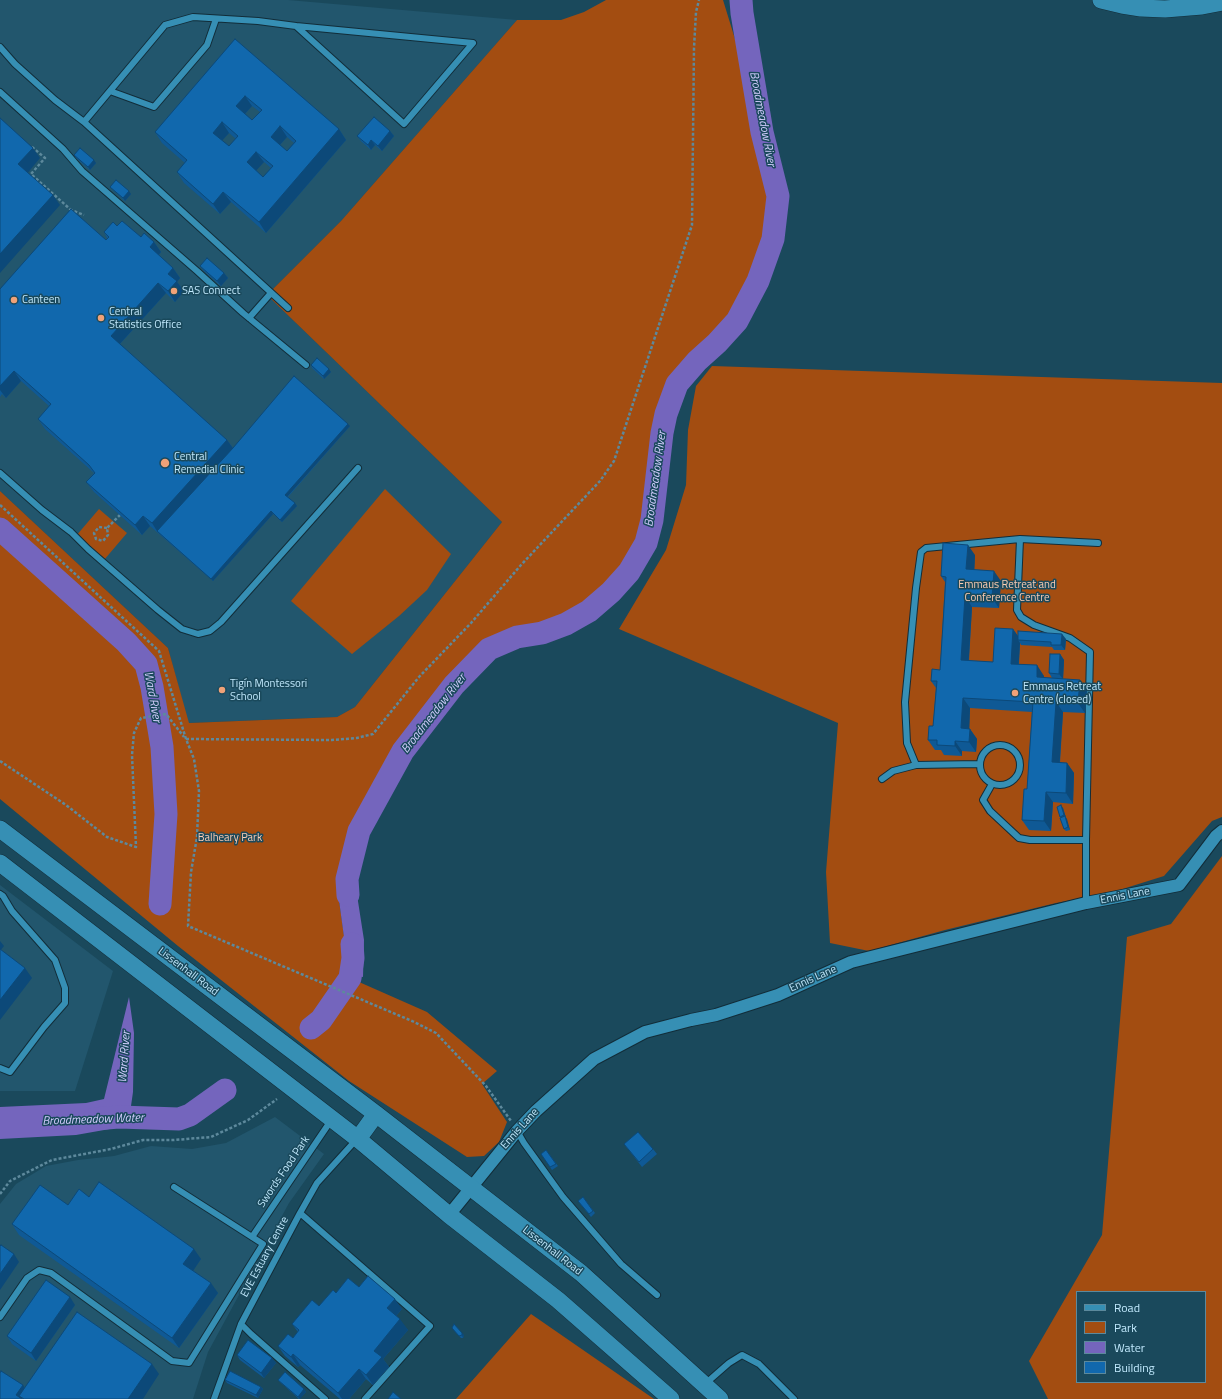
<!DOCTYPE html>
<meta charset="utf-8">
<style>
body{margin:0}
#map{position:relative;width:1222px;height:1399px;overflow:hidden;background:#1a495c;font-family:"Titillium Web",sans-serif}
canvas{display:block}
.legend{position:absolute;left:1076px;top:1291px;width:130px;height:92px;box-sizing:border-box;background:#1a495c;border:1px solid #5c899c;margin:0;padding:5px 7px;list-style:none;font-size:12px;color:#c0e8fc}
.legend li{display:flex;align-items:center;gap:8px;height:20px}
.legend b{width:20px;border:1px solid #5c899c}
</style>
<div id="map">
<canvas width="1222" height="1399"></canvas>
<ul class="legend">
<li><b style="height:5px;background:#368fb4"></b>Road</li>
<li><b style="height:11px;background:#a34d11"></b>Park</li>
<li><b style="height:11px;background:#7465bd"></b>Water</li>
<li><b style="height:11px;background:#1168ad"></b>Building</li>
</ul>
</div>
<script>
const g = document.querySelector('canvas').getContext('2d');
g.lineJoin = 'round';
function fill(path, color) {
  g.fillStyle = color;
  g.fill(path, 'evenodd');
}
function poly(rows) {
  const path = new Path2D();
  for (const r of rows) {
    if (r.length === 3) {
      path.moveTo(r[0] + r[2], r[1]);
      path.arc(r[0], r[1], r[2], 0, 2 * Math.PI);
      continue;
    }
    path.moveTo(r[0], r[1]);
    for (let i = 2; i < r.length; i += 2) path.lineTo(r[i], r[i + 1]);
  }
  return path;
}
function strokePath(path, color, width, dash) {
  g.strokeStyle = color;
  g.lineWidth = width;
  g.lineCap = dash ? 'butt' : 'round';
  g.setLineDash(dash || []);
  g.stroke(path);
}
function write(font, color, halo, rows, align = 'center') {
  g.font = font + ' "Titillium Web",sans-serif';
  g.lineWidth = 3;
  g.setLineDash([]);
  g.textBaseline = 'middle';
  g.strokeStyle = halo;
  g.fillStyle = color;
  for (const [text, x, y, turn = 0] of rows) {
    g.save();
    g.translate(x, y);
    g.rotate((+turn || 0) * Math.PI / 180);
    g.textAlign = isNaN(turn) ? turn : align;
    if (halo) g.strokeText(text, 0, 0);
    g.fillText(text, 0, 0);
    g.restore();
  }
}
const built = poly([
 [0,0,288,0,517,20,341,221,267,295,502,522,355,707,337,717,188,723,168,648,0,491],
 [0,885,113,971,75,1091,0,1091],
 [275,1117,324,1154,289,1203,208,1352,193,1399,0,1399,0,1204,16,1184,46,1166,78,1160,114,1156,151,1146,192,1149,226,1143]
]);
const green = poly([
 [606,0,723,0,743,65,751,110,768,184,771,203,768,226,755,273,743,300,715,339,687,363,673,383,659,416,651,470,645,532,612,582,598,597,547,622,513,631,488,643,454,674,419,718,394,756,360,817,346,847,338,893,350,978,427,1012,497,1071,482,1084,507,1122,499,1142,484,1156,467,1157,349,1081,178,946,0,799,0,491,168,648,189,723,337,717,355,707,502,522,267,295,341,221,517,20,561,20,584,12],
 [712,366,1222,383,1222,817,1212,821,1164,876,1113,892,1056,903,945,930,869,951,830,943,826,872,838,723,619,629,666,550,686,485,688,430,696,386],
 [385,489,451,554,427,590,399,616,352,654,291,601],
 [99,509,127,533,104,560,76,536],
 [1222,856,1222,1399,1048,1399,1029,1361,1102,1235,1127,937,1171,924],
 [1077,1292,1205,1292,1205,1382,1077,1382],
 [531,1314,654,1399,456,1399]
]);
const water = poly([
 [343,862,357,867,355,882,364,940,363,977,349,974,338,893],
 [129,997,134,1033,133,1092,131,1106,121,1127,76,1135,0,1139,0,1107,86,1103,104,1099]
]);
const river = poly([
 [0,529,126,642,146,664,152,687,162,747,166,814,160,904],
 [348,895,347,879,359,831,403,751,454,685,489,649,517,637,542,633,566,624,589,611,611,592,629,572,646,543,652,520,662,433,666,414,677,384,697,361,717,343,737,321,758,281,773,239,778,196,762,132,742,13,741,0],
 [311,1028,321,1020,350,978,353,958,352,944],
 [94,1119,119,1117,179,1119,190,1115,225,1090]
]);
const path = poly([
 [32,147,45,158,31,174,71,210],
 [70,211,71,210,84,215],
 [0,505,159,651,186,739,194,759,199,791,197,837,191,872,188,926,412,1021,436,1033,486,1086,511,1121],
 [107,528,99,527,94,533,96,539,103,541,108,535,107,528,120,515],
 [186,739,332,740,357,738,373,734,419,677,471,623,521,565,600,481,614,461,692,225,694,48,696,12,699,0],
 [0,761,66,805,107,837,136,847,132,755,134,733,141,718,166,714,184,737],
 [0,1194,10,1181,52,1160,111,1149,143,1140,174,1140,211,1137,248,1120,277,1099]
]);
const lane = poly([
 [0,47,15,64,55,100,84,122,288,308],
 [110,91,154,107,207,45,216,19],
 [0,92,63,149,82,171,197,271,243,313,306,365],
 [84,122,165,25,193,17,258,21,296,26,404,124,473,43,296,26],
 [249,318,271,293],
 [0,473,42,510,71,532,88,549,158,610,182,629,198,634,210,631,221,622,358,468],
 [1020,539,1017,610,1021,617,1034,625,1070,638,1090,652,1086,840,1086,903],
 [1000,765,20],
 [916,765,907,743,905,702,916,588,921,552,926,548,1020,539,1098,543],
 [882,779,893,771,916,765,979,764],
 [992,784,983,800,990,811,1019,838,1030,840,1086,840],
 [0,894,3,896,12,911,55,960,65,988,65,1003,44,1027,10,1072,0,1068],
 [517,1131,524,1143,563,1197,621,1264,657,1295],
 [300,1213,430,1326,365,1399],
 [252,1237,332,1119],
 [0,1317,27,1278,39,1270,51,1273,172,1361,189,1363,263,1244,174,1187],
 [241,1324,251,1334,325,1399],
 [705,1384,729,1363,742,1355,759,1364,794,1399],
 [214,1399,241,1324,300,1213,317,1183,356,1140]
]);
const street = poly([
 [449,1215,517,1131,536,1111,594,1059,645,1032,691,1020,716,1015,778,995,851,962,1086,903,1179,885,1216,836,1222,831]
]);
const secondary = poly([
 [1101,0,1122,5,1141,8,1165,9,1202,6,1222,2],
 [0,829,376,1114,581,1273,720,1399],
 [0,863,358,1139,449,1215,558,1300,671,1399],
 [358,1139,376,1114]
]);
const wall = poly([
 [235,39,339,129,346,140,266,233,231,202,220,214,184,183,177,172,185,163,162,143,155,132],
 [252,106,260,112,252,120,245,114],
 [229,133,236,139,229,146,222,140],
 [287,137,294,143,287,151,280,145],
 [264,162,271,168,263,177,256,170],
 [390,131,394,136,382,151,375,145,371,150,361,141,357,136],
 [74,155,96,163,90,170,76,158],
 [110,187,131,194,125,201,112,189],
 [117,226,141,237,154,242,161,252,159,255,173,268,180,278,177,282,184,291,175,302,166,293,120,344,227,440,233,448,350,426,288,497,297,506,282,522,273,514,213,581,150,526,142,535,94,492,86,482,94,473,45,429,38,419,49,406,21,381,6,398,2,394,0,397,0,289,106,240,107,238,104,232],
 [200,266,224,273,228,278,221,286,204,271],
 [311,365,331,372,324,379,312,368],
 [975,555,974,570,1001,581,999,608,972,607,969,661,993,662,1013,629,1018,636,1066,639,1065,650,1054,650,1052,647,1021,645,1020,643,1019,664,1044,676,1044,678,1080,680,1087,690,1085,713,1063,712,1060,763,1067,763,1074,773,1073,804,1053,802,1051,831,1029,830,1022,820,1027,789,1032,712,970,708,969,729,970,729,977,739,976,752,962,751,962,756,944,755,941,750,935,750,928,740,933,726,936,688,931,681,940,670,945,582,941,576],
 [1060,654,1064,660,1063,679,1052,678,1049,673],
 [1063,808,1066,818,1070,830,1066,831,1064,829,1060,817],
 [624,1144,653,1149,657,1154,642,1167],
 [546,1150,558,1166,552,1170,541,1154],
 [89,1197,201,1259,193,1270,218,1293,179,1348,19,1235,12,1224],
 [583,1197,595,1213,591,1217,578,1201],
 [359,1287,402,1309,396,1316,408,1330,383,1359,389,1367,373,1385,366,1379,349,1399,340,1399,300,1365,298,1367,285,1356,278,1346,293,1338,298,1332,292,1324,319,1306,336,1293],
 [75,1305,36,1361,12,1344,7,1336],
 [452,1328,464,1335,463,1338,461,1338],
 [237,1355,276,1363,264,1378,240,1360],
 [225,1380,261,1387,263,1389,258,1398,227,1383],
 [278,1380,304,1389,306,1392,299,1399,280,1382]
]);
const shadedWall = poly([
 [245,96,252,106,243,116,236,106],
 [222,122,229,133,220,143,213,133],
 [280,126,287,137,278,147,271,137],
 [339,129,346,140,266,233,259,222],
 [390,131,394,136,382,151,378,146],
 [371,140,375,145,371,150,368,145],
 [33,148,40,158,26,175,18,164],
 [256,152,264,162,254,173,247,162],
 [94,160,96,163,90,170,88,167],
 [129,191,131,194,125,201,123,198],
 [223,192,231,202,220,214,213,204],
 [53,195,60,205,0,273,0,254],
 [154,242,161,252,157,257,150,247],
 [173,268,180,278,177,282,184,291,175,302,168,291,168,274],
 [224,273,228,278,221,286,217,281],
 [158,283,166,293,118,346,111,336],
 [329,369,331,372,324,379,323,376],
 [14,371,21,381,6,398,0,390,0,386],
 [348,424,350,426,287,497,285,495],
 [227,440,235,451,157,531,152,523],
 [295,503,297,506,282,522,280,520],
 [271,511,273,514,213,581,211,579],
 [143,516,150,526,142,535,135,525],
 [968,545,975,555,974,579,966,569],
 [994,571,1001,581,999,608,992,598],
 [965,596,972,607,968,671,961,660],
 [1013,629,1020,639,1018,640,1020,643,1018,674,1011,664],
 [1062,634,1066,639,1065,650,1061,645],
 [1060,654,1064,660,1063,679,1059,674],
 [1037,665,1044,676,1044,688,1037,677],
 [1080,680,1087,690,1085,713,1078,703],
 [963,698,970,708,969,738,961,728],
 [1056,702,1063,712,1059,772,1052,762],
 [970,729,977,739,976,752,969,742],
 [955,741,962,751,962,756,955,746],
 [1067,763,1074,773,1073,804,1066,793],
 [1046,792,1053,802,1051,831,1044,821],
 [1061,805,1063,808,1066,818,1064,815],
 [1065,816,1067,819,1070,830,1068,827],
 [0,941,4,946,0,951],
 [25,968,32,978,0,1020,0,1000],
 [194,1249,201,1259,191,1274,183,1264],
 [14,1254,19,1262,0,1290,0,1274],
 [211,1283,218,1293,179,1348,172,1338],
 [70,1297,75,1305,36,1361,31,1353],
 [395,1299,402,1309,394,1318,387,1308],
 [400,1319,408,1330,383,1359,389,1367,373,1385,366,1375,374,1351],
 [462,1333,464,1335,463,1338,462,1335],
 [293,1354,300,1365,298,1367,291,1357],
 [272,1358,276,1363,264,1378,261,1373],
 [152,1364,159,1374,143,1399,128,1399],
 [359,1369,366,1379,349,1399,342,1399,338,1393],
 [23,1385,30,1396,19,1396,22,1399,16,1395],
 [261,1387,263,1389,258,1398,256,1395],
 [304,1389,306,1392,300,1399,298,1397]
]);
const building = poly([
 [235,39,339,129,259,222,223,192,213,204,177,172,187,160,155,132,235,39],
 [245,96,262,110,252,120,236,106,245,96],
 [222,122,238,136,229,146,213,133,222,122],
 [280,126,296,141,287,151,271,137,280,126],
 [256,152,273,166,263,177,247,162,256,152],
 [374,117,390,131,378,146,371,140,368,145,357,136,374,117],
 [0,118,33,148,18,164,53,195,0,254,0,118],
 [80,148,94,160,88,167,74,155,80,148],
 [116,180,129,191,123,198,110,187,116,180],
 [71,209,106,240,109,237,104,232,113,222,117,226,122,221,141,237,144,233,154,242,150,247,173,268,168,274,177,281,168,291,158,283,111,336,227,440,152,523,143,516,135,525,86,482,95,473,89,465,38,419,51,404,14,371,0,386,0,289,71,209],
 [207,258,224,273,217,281,200,266,207,258],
 [317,358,329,369,323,376,311,365,317,358],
 [294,376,348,424,285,495,295,503,280,520,271,511,211,579,157,531,233,448,294,376],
 [943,543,968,545,966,569,994,571,992,598,965,596,961,660,993,662,995,628,1013,629,1011,664,1037,665,1037,677,1080,680,1078,703,1056,702,1052,762,1067,763,1066,793,1046,792,1044,821,1022,820,1024,789,1027,789,1033,702,963,698,961,728,970,729,969,742,955,741,955,746,937,745,937,740,928,740,929,726,933,726,937,681,931,681,932,669,940,670,946,577,941,576,943,543],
 [1018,631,1062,634,1061,645,1051,645,1051,642,1018,640,1018,631],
 [1050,654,1060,654,1059,674,1049,673,1050,654],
 [1061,805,1064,815,1060,817,1057,807,1061,805],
 [1065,816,1068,827,1064,829,1060,818,1065,816],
 [0,949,25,968,0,1000,0,949],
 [638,1132,653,1149,639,1162,624,1144,638,1132],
 [546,1150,556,1164,550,1167,541,1154,546,1150],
 [99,1182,194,1249,183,1264,211,1283,172,1338,12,1224,40,1185,68,1205,79,1189,89,1197,99,1182],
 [583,1197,593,1211,589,1214,578,1201,583,1197],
 [1,1245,14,1254,0,1274,0,1246,1,1245],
 [368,1276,395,1299,387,1308,400,1319,374,1351,382,1357,366,1375,359,1369,338,1393,293,1354,291,1357,278,1346,288,1334,293,1338,299,1330,292,1324,312,1300,319,1306,333,1290,336,1293,348,1278,359,1287,368,1276],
 [46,1280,70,1297,31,1353,7,1336,46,1280],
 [77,1312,152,1364,128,1399,24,1399,19,1396,77,1312],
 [454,1324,462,1333,462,1335,459,1336,452,1328,454,1324],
 [248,1340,272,1358,261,1373,237,1355,248,1340],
 [1,1371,23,1385,16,1395,22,1399,0,1399,0,1373,1,1371],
 [230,1371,261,1387,256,1395,225,1380,230,1371],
 [285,1372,304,1389,298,1397,278,1380,285,1372],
 [393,1392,401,1399,388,1399,393,1392]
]);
const markers = [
 [174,291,4,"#f0a278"],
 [14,300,4,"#f0a278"],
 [101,318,4,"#f0a278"],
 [165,463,5,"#f0a278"],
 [222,690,4,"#f0a278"],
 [1015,693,4,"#f0a278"]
];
const poiNames = [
 ["SAS Connect",182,291],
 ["Canteen",22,300],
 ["Central",109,312],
 ["Statistics Office",109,325],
 ["Central",174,457],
 ["Remedial Clinic",174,470],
 ["Tigín Montessori",230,684],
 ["School",230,697],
 ["Emmaus Retreat",1023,687],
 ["Centre (closed)",1023,700]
];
const parkNames = [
 ["Emmaus Retreat and",1007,585],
 ["Conference Centre",1007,598],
 ["Balheary Park",230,838]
];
const streetNames = [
 ["Ennis Lane",1125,896,-11],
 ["Lissenhall Road",188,972,37],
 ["Ennis Lane",813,979,-24],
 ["Ennis Lane",520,1129,-48],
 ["Swords Food Park",284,1172,-56],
 ["Lissenhall Road",552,1251,38],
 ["EVE Estuary Centre",265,1257,-62]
];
const waterNames = [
 ["Broadmeadow River",762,119,79],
 ["Broadmeadow River",656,479,-82],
 ["Ward River",152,697,80],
 ["Broadmeadow River",434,714,-52],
 ["Ward River",125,1057,-86],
 ["Broadmeadow Water",93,1120,-2]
];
fill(built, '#22566d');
fill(green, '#a34d11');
fill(water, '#7465bd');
strokePath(river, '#7465bd', 23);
strokePath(lane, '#122d39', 8);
strokePath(street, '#122d39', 14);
strokePath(secondary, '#122d39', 18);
strokePath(path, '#5d899c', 2.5, [3, 2]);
strokePath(lane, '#368fb4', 6);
strokePath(street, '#368fb4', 12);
strokePath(secondary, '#368fb4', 17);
fill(wall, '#0f5995');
fill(shadedWall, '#0c4979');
fill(building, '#1168ad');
strokePath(building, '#0c4979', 1);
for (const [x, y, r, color] of markers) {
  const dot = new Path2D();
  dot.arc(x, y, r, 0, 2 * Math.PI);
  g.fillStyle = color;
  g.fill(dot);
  strokePath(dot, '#1a495c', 1.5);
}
write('11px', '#c0e8fc', '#1a495c', poiNames, 'left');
write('11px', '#fcccb2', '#1a495c', parkNames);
write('11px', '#c0e8fc', '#1a495c', streetNames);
write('italic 12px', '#d2cdfd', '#1a495c', waterNames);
</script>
